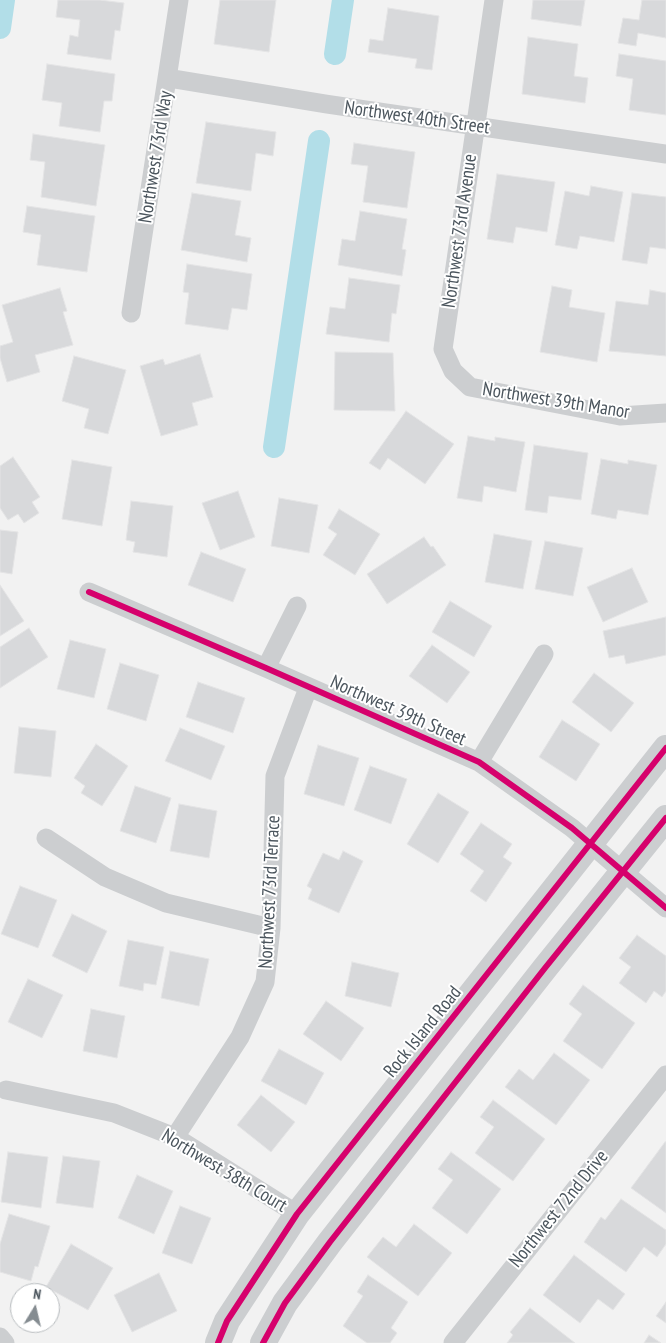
<!DOCTYPE html>
<style>
body{margin:0}
#map{position:relative;width:666px;height:1343px;overflow:hidden;background:#f2f2f2;font-family:"PT Sans Narrow",sans-serif}
canvas{display:block}
.north{position:absolute;left:10px;top:1283px;width:50px;height:50px;box-sizing:border-box;background:#fff;border:1px solid #b7bbbe;border-radius:50%;rotate:9deg;font-size:14px;font-weight:700;line-height:20px;text-align:center;color:#4b555d}
.north::after{content:'';display:block;margin:auto;width:18px;height:22px;background:#858c91;clip-path:polygon(50% 0,100% 100%,50% 72%,0 100%)}
</style>
<div id="map">
<canvas width="666" height="1343"></canvas>
<div class="north">N</div>
</div>
<script>
const g = document.querySelector('canvas').getContext('2d');
g.lineJoin = 'round';
function poly(rows) {
  const path = new Path2D();
  for (const r of rows) {
    path.moveTo(r[0], r[1]);
    for (let i = 2; i < r.length; i += 2) path.lineTo(r[i], r[i + 1]);
  }
  return path;
}
function strokePath(path, color, width, dash) {
  g.strokeStyle = color;
  g.lineWidth = width;
  g.lineCap = dash ? 'butt' : 'round';
  g.setLineDash(dash || []);
  g.stroke(path);
}
function fill(path, color) {
  g.fillStyle = color;
  g.fill(path, 'evenodd');
}
function write(font, color, halo, rows, align = 'center') {
  g.font = font + ' "PT Sans Narrow",sans-serif';
  g.lineWidth = 4;
  g.setLineDash([]);
  g.textBaseline = 'middle';
  g.strokeStyle = halo;
  g.fillStyle = color;
  for (const [text, x, y, turn = 0] of rows) {
    g.save();
    g.translate(x, y);
    g.rotate((+turn || 0) * Math.PI / 180);
    g.textAlign = isNaN(turn) ? turn : align;
    if (halo) g.strokeText(text, 0, 0);
    g.fillText(text, 0, 0);
    g.restore();
  }
}
const canal = poly([
 [0,28,4,0],
 [335,54,343,0],
 [274,447,319,141]
]);
const building = poly([
 [58,0,100,0,124,3,120,31,115,30,111,60,67,54,70,35,78,37,80,20,56,17,58,0],
 [220,0,276,0,269,52,214,44,220,0],
 [533,0,585,0,581,26,531,19,533,0],
 [642,0,666,0,666,38,638,33,636,46,618,43,623,18,639,20,642,0],
 [388,8,439,16,432,70,415,68,417,59,368,52,370,39,383,41,388,8],
 [528,37,578,44,574,76,588,78,585,103,522,94,528,37],
 [619,54,666,61,666,115,629,110,633,79,616,76,619,54],
 [47,64,115,74,112,101,104,101,100,132,59,126,62,103,42,100,47,64],
 [206,122,276,132,273,156,256,153,251,191,196,183,206,122],
 [33,134,105,145,96,206,41,197,45,162,30,160,33,134],
 [354,143,415,152,407,208,363,202,368,166,351,164,354,143],
 [497,174,555,182,547,232,516,227,513,243,487,239,497,174],
 [591,186,623,192,614,242,580,236,577,249,555,245,565,191,589,196,591,186],
 [192,193,241,201,235,235,251,238,247,262,181,250,192,193],
 [632,193,666,197,666,249,650,247,647,264,622,260,632,193],
 [27,206,95,216,87,272,37,265,41,235,23,232,27,206],
 [360,211,407,219,402,249,406,250,402,276,338,265,342,239,355,241,360,211],
 [187,264,252,274,247,310,232,308,228,330,185,324,189,293,183,292,187,264],
 [349,278,400,285,396,314,392,313,389,342,326,334,330,307,345,309,349,278],
 [552,286,572,290,569,307,605,313,597,362,540,352,552,286],
 [60,288,67,311,63,312,73,345,35,355,40,372,7,382,0,358,0,346,13,342,2,305,60,288],
 [650,290,666,293,666,356,609,351,616,301,648,305,650,290],
 [335,352,393,353,395,411,334,410,335,352],
 [200,354,213,397,192,403,198,425,161,436,140,366,163,359,165,365,200,354],
 [74,356,126,370,108,434,84,428,89,409,62,401,74,356],
 [406,411,454,444,425,484,388,458,380,470,369,463,406,411],
 [468,436,495,441,495,437,525,442,516,492,484,486,482,502,457,498,468,436],
 [534,445,588,453,581,500,549,496,547,513,525,510,534,445],
 [13,457,40,497,32,502,39,513,24,523,18,514,8,520,0,508,0,466,13,457],
 [601,459,628,464,628,460,657,465,648,515,618,510,616,519,591,514,601,459],
 [72,460,112,467,102,526,62,519,72,460],
 [238,491,255,537,220,550,202,503,238,491],
 [279,498,318,505,309,553,271,546,279,498],
 [131,501,173,506,167,557,133,552,135,542,126,540,131,501],
 [339,509,380,534,355,575,323,555,337,534,328,528,339,509],
 [0,530,18,532,12,574,0,572,0,530],
 [494,534,532,541,523,589,485,582,494,534],
 [424,537,431,547,433,546,446,565,387,604,367,574,424,537],
 [545,541,583,548,573,596,535,589,545,541],
 [201,552,246,569,233,602,188,585,201,552],
 [632,568,648,602,603,622,587,587,632,568],
 [0,585,24,621,0,636,0,585],
 [450,601,492,626,474,657,432,632,450,601],
 [666,617,666,655,626,664,624,655,609,658,603,631,666,617],
 [29,628,48,657,0,688,0,647,29,628],
 [70,640,106,649,94,698,57,689,70,640],
 [432,645,470,672,447,703,409,676,432,645],
 [120,663,159,675,146,721,107,709,120,663],
 [594,673,634,703,611,732,572,702,594,673],
 [198,682,245,698,233,733,186,717,198,682],
 [562,720,600,744,576,781,539,757,562,720],
 [19,727,56,731,51,777,14,773,19,727],
 [180,728,225,746,211,780,165,761,180,728],
 [96,744,128,766,102,806,81,793,85,786,74,778,96,744],
 [318,745,359,758,344,806,304,794,318,745],
 [370,766,407,779,391,824,354,810,370,766],
 [135,786,171,798,156,843,120,831,135,786],
 [438,793,469,812,438,863,407,844,438,793],
 [179,804,217,811,209,858,170,851,179,804],
 [481,823,512,844,503,857,512,863,486,902,470,891,484,871,460,854,481,823],
 [343,851,363,861,339,913,308,899,312,889,307,886,323,853,339,860,343,851],
 [20,886,57,900,38,948,1,934,20,886],
 [72,914,107,931,87,973,52,956,72,914],
 [637,935,666,956,666,991,662,997,654,991,646,1003,619,983,631,967,619,958,637,935],
 [128,940,164,947,156,985,144,983,143,991,119,986,128,940],
 [170,951,209,959,199,1006,161,998,170,951],
 [352,962,399,973,391,1007,345,996,352,962],
 [28,979,63,995,42,1038,8,1022,28,979],
 [583,985,635,1023,602,1069,563,1041,582,1014,569,1004,583,985],
 [326,1001,364,1028,341,1061,303,1034,326,1001],
 [91,1009,125,1016,117,1058,83,1051,91,1009],
 [279,1049,324,1073,306,1105,261,1081,279,1049],
 [554,1053,590,1080,556,1125,505,1087,519,1069,533,1080,554,1053],
 [261,1095,295,1122,271,1152,237,1125,261,1095],
 [493,1100,545,1139,513,1181,475,1153,494,1127,480,1117,493,1100],
 [665,1142,666,1142,666,1213,631,1188,665,1142],
 [8,1152,48,1157,41,1208,1,1202,8,1152],
 [451,1152,501,1189,467,1234,432,1208,453,1180,438,1169,451,1152],
 [63,1156,100,1161,93,1208,56,1203,63,1156],
 [137,1175,173,1191,154,1234,118,1218,137,1175],
 [621,1199,666,1230,666,1244,657,1257,644,1247,626,1272,584,1242,601,1217,605,1220,621,1199],
 [180,1206,211,1218,192,1264,162,1253,180,1206],
 [9,1214,50,1226,38,1267,35,1266,31,1281,0,1272,0,1244,9,1214],
 [414,1224,452,1253,418,1296,367,1257,383,1237,396,1247,414,1224],
 [71,1244,113,1268,88,1310,46,1287,71,1244],
 [574,1255,625,1294,613,1310,598,1299,580,1323,543,1295,574,1255],
 [159,1273,177,1311,132,1332,114,1295,159,1273],
 [368,1275,408,1302,391,1328,397,1333,390,1343,367,1343,343,1326,363,1296,357,1292,368,1275],
 [666,1302,666,1323,656,1316,666,1302],
 [530,1308,575,1343,507,1343,513,1335,510,1332,530,1308],
 [649,1335,661,1343,644,1343,649,1335]
]);
const street = poly([
 [494,0,443,349,453,371,470,387,620,416,666,413],
 [168,78,326,104,666,154],
 [131,313,179,0],
 [89,592,266,668,479,762,572,828,666,908],
 [266,668,297,606],
 [479,762,544,654],
 [46,838,105,877,166,903,271,928],
 [6,1090,114,1113,175,1137,297,1214],
 [175,1137,240,1037,265,982,271,928,275,776,308,688],
 [0,1337,5,1343],
 [453,1343,666,1075]
]);
const secondary = poly([
 [218,1343,227,1321,297,1214,666,748],
 [263,1343,285,1303,330,1242,545,968,666,818]
]);
const cycleway = poly([
 [89,592,266,668,479,762,572,828,666,908],
 [218,1343,227,1321,297,1214,666,748],
 [263,1343,285,1303,330,1242,545,968,666,818]
]);
const streetNames = [
 ["Northwest 40th Street",417,118,8],
 ["Northwest 73rd Way",156,157,-81],
 ["Northwest 73rd Avenue",460,231,-82],
 ["Northwest 39th Manor",556,401,9],
 ["Northwest 39th Street",398,711,24],
 ["Northwest 73rd Terrace",270,892,-87],
 ["Rock Island Road",423,1032,-51],
 ["Northwest 38th Court",224,1171,31],
 ["Northwest 72nd Drive",559,1209,-51]
];
strokePath(canal, '#b2dee8', 22);
fill(building, '#d8d9db');
strokePath(building, '#e4e4e5', 1);
strokePath(street, '#ccced0', 19);
strokePath(secondary, '#ccced0', 26);
strokePath(cycleway, '#d6006c', 6);
write('19px', '#4b555d', '#fff', streetNames);
</script>
